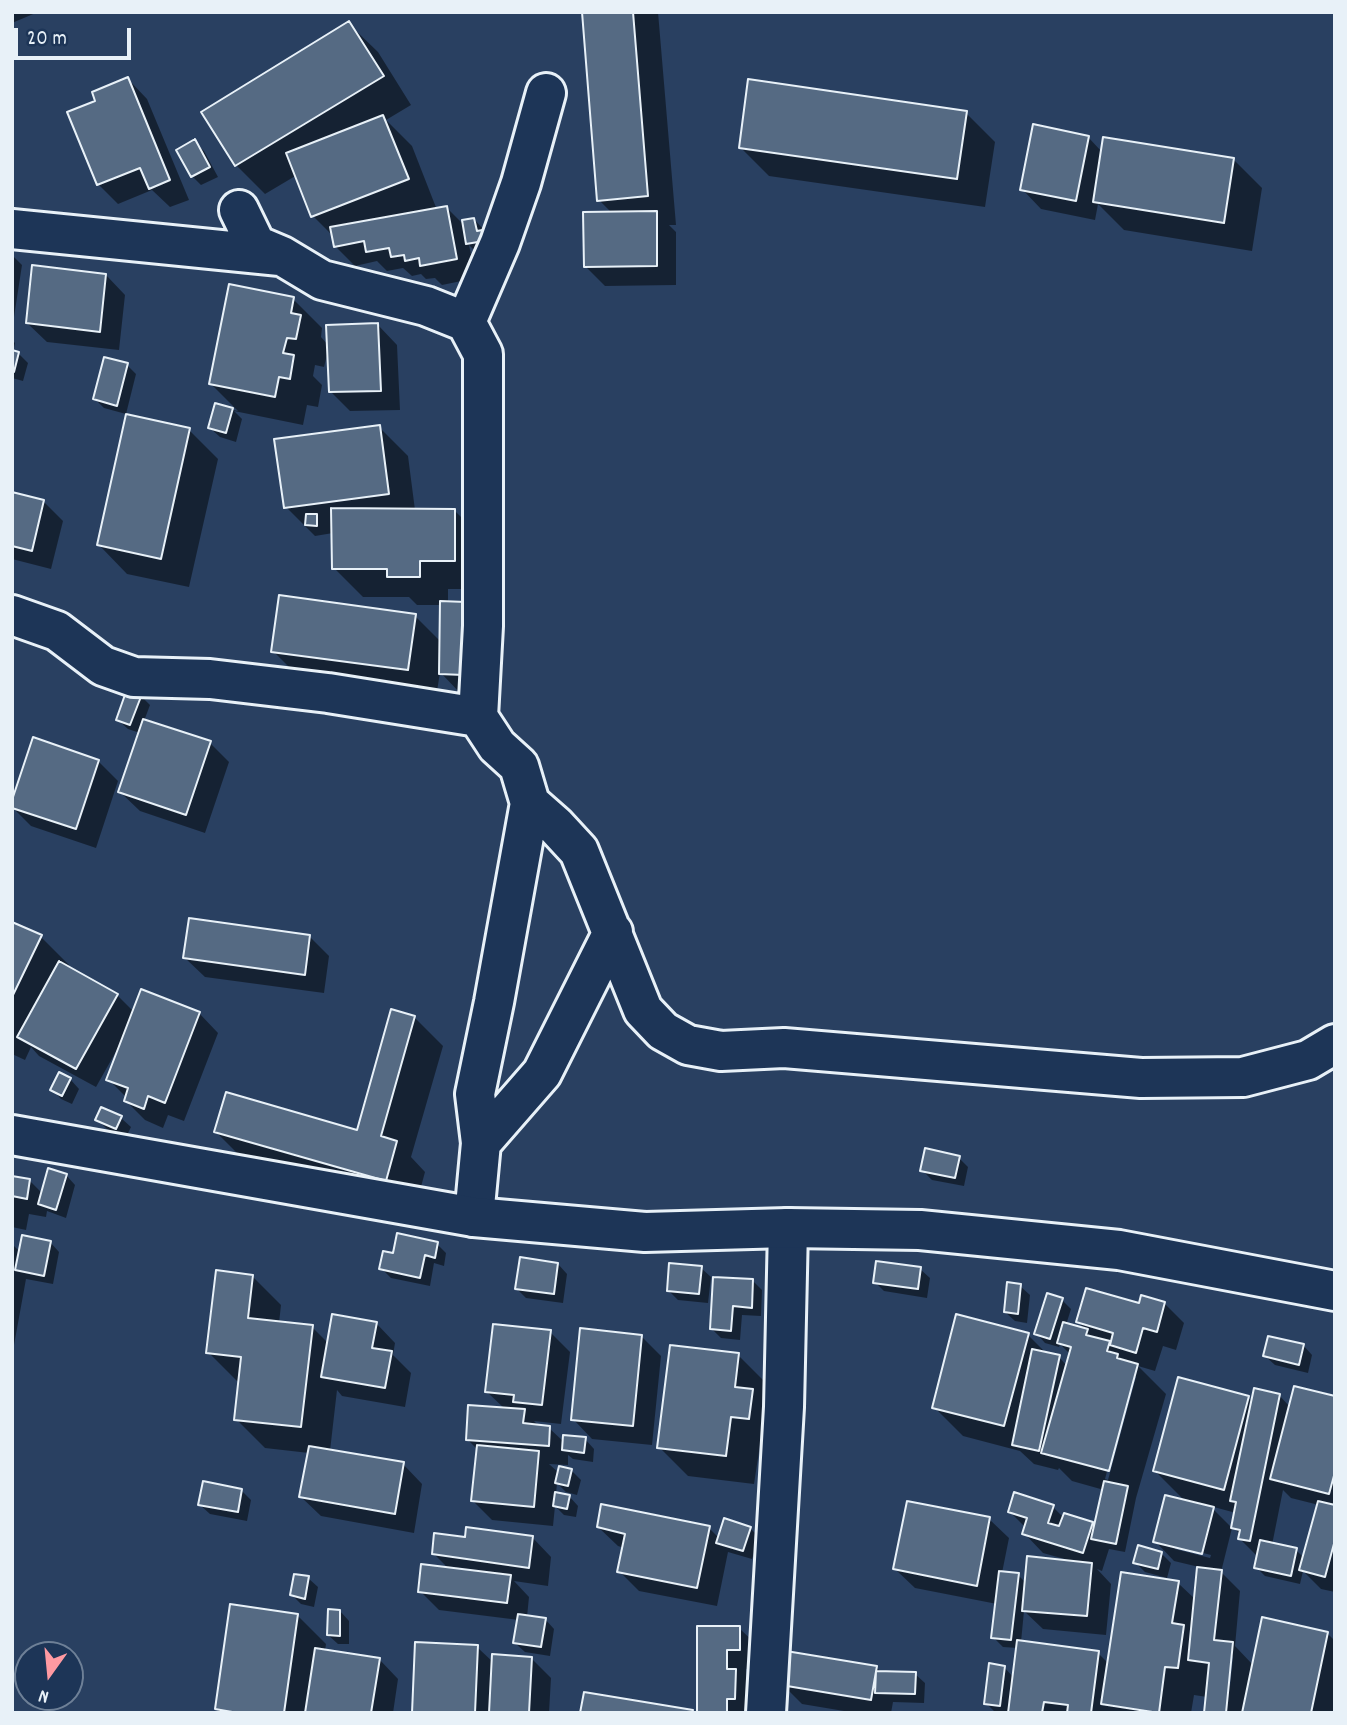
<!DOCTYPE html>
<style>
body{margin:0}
#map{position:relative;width:1347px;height:1725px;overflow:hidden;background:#294061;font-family:Dekko,sans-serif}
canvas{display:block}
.frame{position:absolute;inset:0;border:14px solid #e8f1f8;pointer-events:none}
.north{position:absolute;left:14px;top:1641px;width:70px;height:70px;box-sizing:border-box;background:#1d3557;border:2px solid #6e8097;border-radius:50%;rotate:195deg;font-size:19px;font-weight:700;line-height:28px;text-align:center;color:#e8f1f8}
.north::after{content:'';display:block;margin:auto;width:24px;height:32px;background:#ff9aa2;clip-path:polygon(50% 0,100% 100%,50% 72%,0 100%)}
.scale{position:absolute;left:14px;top:28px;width:117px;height:32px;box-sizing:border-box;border:4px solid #e8f1f8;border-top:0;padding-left:9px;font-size:21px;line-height:24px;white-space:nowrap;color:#e8f1f8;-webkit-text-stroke:5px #1d3557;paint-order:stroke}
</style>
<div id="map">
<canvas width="1347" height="1725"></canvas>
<div class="frame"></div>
<div class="north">N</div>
<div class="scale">20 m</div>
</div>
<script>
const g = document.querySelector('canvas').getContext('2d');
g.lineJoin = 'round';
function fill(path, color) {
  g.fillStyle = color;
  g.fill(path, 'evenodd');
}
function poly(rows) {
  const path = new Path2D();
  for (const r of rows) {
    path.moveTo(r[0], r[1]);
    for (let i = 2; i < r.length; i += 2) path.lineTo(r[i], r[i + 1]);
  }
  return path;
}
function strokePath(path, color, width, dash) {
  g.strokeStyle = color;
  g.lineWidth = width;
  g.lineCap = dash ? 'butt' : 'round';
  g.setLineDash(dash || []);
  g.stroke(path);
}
const shadow = poly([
 [12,12,38,12,12,23],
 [583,12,658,12,676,225,669,225,676,232,676,285,605,286,585,266,612,213,599,200],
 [349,24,378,52,411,105,386,120,412,146,437,210,447,208,465,226,474,219,483,229,477,253,469,245,476,278,442,285,435,278,426,279,421,274,412,276,403,268,387,271,377,261,355,266,335,246,334,237,313,216,297,175,265,194,236,165],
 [128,79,147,99,189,200,170,207,152,190,118,204,98,184,97,102],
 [966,113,995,142,985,207,769,176,740,147],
 [1088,137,1102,152,1233,159,1262,188,1252,251,1124,230,1098,204,1095,220,1041,209,1022,189],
 [194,142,204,151,218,177,201,185,192,176],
 [12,255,22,265,12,330],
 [106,275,125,295,119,350,47,342,27,323],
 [293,299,322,328,321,337,329,346,378,325,397,345,400,410,350,411,331,392,328,351,324,367,315,365,313,376,322,385,318,407,307,405,303,425,234,411,242,419,236,442,220,437,210,428,216,406,238,411,211,384],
 [12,340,15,343,13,352,18,353,28,363,23,381,12,378],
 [127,365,136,374,126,414,104,408,95,399],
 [379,427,408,456,415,510,454,510,483,539,483,589,448,589,448,603,465,604,460,693,440,672,436,698,302,680,273,651,415,616,441,642,442,605,417,605,409,597,363,597,334,568,333,533,315,536,286,507],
 [189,430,218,459,189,587,127,574,99,545],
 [12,494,44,502,63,521,51,569,12,559],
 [141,696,150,705,144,721,210,743,229,762,205,833,140,811,120,792,140,733,128,729,118,720],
 [98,761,118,781,96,848,31,826,12,807],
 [12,924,41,937,69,965,68,968,117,995,134,1012,199,1013,218,1033,184,1121,168,1115,163,1128,145,1120,126,1101,127,1098,108,1079,120,1049,118,1048,96,1087,39,1056,31,1047,25,1060,12,1054],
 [309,936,329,956,324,993,205,977,185,958],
 [414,1017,443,1046,411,1157,425,1172,415,1209,245,1161,216,1132,358,1132],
 [70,1079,79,1089,72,1104,61,1099,52,1089],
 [102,1110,121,1118,131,1127,126,1137,107,1129,97,1119],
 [959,1158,968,1167,964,1186,932,1180,922,1170],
 [66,1175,75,1185,66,1218,47,1211,46,1217,29,1214,26,1230,12,1227,12,1178,30,1181,43,1194],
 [50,1242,59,1252,53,1284,26,1279,12,1356,12,1244,20,1252],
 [437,1244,446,1253,444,1266,434,1263,430,1286,391,1278,381,1268,394,1255],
 [558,1264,567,1274,563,1303,526,1298,517,1289],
 [701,1268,711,1277,708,1303,678,1300,668,1290],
 [920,1269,930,1278,927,1298,884,1291,875,1282],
 [252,1276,281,1305,279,1323,312,1327,329,1344,376,1323,395,1343,393,1355,411,1373,405,1407,342,1396,337,1390,330,1451,403,1464,422,1484,414,1533,321,1516,301,1497,309,1453,265,1448,236,1419,240,1381,237,1381,208,1352],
 [753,1281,762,1290,761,1316,742,1315,740,1340,721,1338,712,1329],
 [1020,1286,1030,1295,1027,1323,1015,1321,1005,1312],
 [1062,1300,1071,1309,1066,1325,1086,1330,1078,1322,1140,1305,1164,1303,1184,1323,1176,1350,1163,1346,1155,1371,1138,1366,1166,1394,1136,1498,1125,1552,1109,1549,1102,1571,1097,1569,1111,1584,1106,1635,1043,1629,1024,1611,1021,1642,1098,1653,1109,1664,1178,1583,1196,1600,1199,1567,1174,1561,1155,1541,1187,1503,1154,1470,1248,1398,1253,1402,1279,1395,1290,1407,1335,1398,1335,1592,1321,1589,1303,1571,1300,1584,1265,1576,1256,1567,1258,1557,1240,1539,1241,1535,1233,1527,1236,1513,1210,1506,1232,1528,1221,1572,1240,1591,1235,1646,1254,1666,1327,1633,1335,1641,1335,1713,1206,1713,1207,1697,1194,1695,1191,1713,996,1713,986,1703,1004,1667,1014,1678,1018,1648,1003,1647,993,1637,997,1604,915,1588,895,1569,989,1519,1009,1538,1002,1573,1018,1575,1026,1583,1068,1560,1043,1553,1024,1533,1026,1528,1010,1512,1053,1507,1064,1518,1092,1524,1096,1528,1104,1490,1072,1481,1059,1468,1058,1470,1034,1464,1020,1451,963,1436,934,1407,1028,1335,1048,1355,1059,1357,1067,1366,1070,1354,1060,1344,1059,1347,1045,1343,1036,1333],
 [1133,1374,1136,1377,1108,1480,1105,1479],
 [1283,1490,1291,1498,1319,1505,1304,1558,1296,1550,1272,1545],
 [1175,1546,1211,1555,1210,1558,1175,1549],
 [1230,1653,1233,1657,1230,1686,1227,1683],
 [550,1332,570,1352,561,1424,534,1421,540,1427,549,1428,564,1442,585,1439,594,1449,593,1462,573,1459,568,1455,568,1465,549,1464,559,1473,571,1470,581,1480,577,1495,566,1492,557,1483,556,1494,569,1496,578,1506,576,1517,564,1515,555,1506,553,1526,492,1520,473,1501,478,1450,468,1440,505,1409,487,1392],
 [641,1336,661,1356,652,1445,592,1439,573,1419],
 [1303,1345,1312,1355,1308,1373,1275,1365,1265,1356],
 [738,1355,767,1384,764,1403,781,1420,778,1447,760,1445,754,1484,688,1476,659,1447],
 [241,1490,251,1500,247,1521,210,1514,200,1505],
 [598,1527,709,1528,719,1538,750,1528,759,1537,752,1559,728,1552,717,1606,639,1591,619,1571,624,1548,618,1546],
 [532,1537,551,1557,548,1586,514,1581,529,1597,527,1617,545,1619,554,1629,550,1656,525,1652,515,1643,519,1620,439,1610,420,1591,450,1570,433,1553,466,1539],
 [1161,1553,1171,1563,1167,1578,1145,1572,1135,1562],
 [308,1578,318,1587,314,1607,301,1604,292,1595],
 [340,1611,349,1621,349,1644,338,1644,328,1635],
 [297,1615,326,1644,325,1651,379,1659,398,1679,393,1713,221,1713,217,1709],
 [699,1627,739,1628,759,1647,758,1669,746,1669,746,1682,755,1691,754,1713,699,1713],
 [477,1647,494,1663,532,1659,551,1678,549,1713,414,1713],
 [876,1667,882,1673,915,1674,925,1683,924,1703,893,1702,891,1713,856,1713,802,1704,782,1684]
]);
const building = poly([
 [582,12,633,12,648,196,597,201,582,12],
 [349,21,384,76,235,166,201,112,349,21],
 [128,77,170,180,149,189,140,168,97,185,67,112,95,101,92,92,128,77],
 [748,79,967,111,957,179,739,148,748,79],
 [383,115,409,179,311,217,286,153,383,115],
 [1033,124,1089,136,1076,201,1020,190,1033,124],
 [1103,137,1234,158,1224,223,1093,202,1103,137],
 [195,139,210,167,191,177,176,150,195,139],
 [447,206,457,259,420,266,419,258,405,261,404,255,391,257,389,248,366,252,364,241,334,247,330,227,447,206],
 [657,211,657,266,584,267,583,212,657,211],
 [474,218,477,231,488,229,490,240,466,244,462,220,474,218],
 [32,265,106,274,100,332,26,323,32,265],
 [229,284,294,297,291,313,301,315,296,339,287,338,283,353,294,355,290,379,279,377,275,397,209,384,229,284],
 [378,323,381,391,329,392,326,325,378,323],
 [12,350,19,352,14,372,12,372,12,350],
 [104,357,128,363,117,406,93,399,104,357],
 [215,403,233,408,226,433,208,428,215,403],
 [126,414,190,428,161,559,97,545,126,414],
 [380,425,389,494,284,508,274,439,380,425],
 [12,492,44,500,32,551,12,546,12,492],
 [331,508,455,509,455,561,420,561,420,577,387,577,387,569,332,569,331,508],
 [306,514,317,514,317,526,305,525,306,514],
 [279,595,416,614,408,670,271,652,279,595],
 [440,601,466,602,464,675,439,674,440,601],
 [127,689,142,694,130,725,116,720,127,689],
 [143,719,211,741,186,815,118,792,143,719],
 [33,737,99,760,76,829,12,808,12,800,33,737],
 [189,918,310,935,305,975,183,958,189,918],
 [12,922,42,935,12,997,12,922],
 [59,961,118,994,76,1069,17,1037,59,961],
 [141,989,200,1012,165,1103,148,1096,144,1109,124,1101,128,1088,106,1080,141,989],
 [391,1009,415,1016,381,1136,397,1141,386,1181,214,1132,226,1092,357,1130,391,1009],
 [59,1072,71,1078,62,1096,50,1090,59,1072],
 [101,1107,122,1116,116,1129,95,1120,101,1107],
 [925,1148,960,1156,955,1178,920,1171,925,1148],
 [48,1168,67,1174,56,1210,38,1204,48,1168],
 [12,1176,30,1179,27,1199,12,1196,12,1176],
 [397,1233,438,1242,435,1258,425,1255,420,1278,379,1269,383,1251,393,1253,397,1233],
 [22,1235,51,1241,44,1276,15,1270,22,1235],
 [520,1257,558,1263,554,1294,515,1289,520,1257],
 [876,1261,921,1267,918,1289,873,1283,876,1261],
 [669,1263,702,1266,699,1294,667,1291,669,1263],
 [216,1270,253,1275,248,1318,313,1325,301,1427,234,1420,241,1357,206,1353,216,1270],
 [713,1277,753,1279,752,1308,733,1306,731,1331,710,1329,713,1277],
 [1007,1282,1021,1284,1018,1314,1004,1312,1007,1282],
 [1086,1288,1139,1303,1141,1295,1165,1302,1157,1332,1143,1328,1136,1353,1110,1345,1113,1333,1076,1322,1086,1288],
 [1047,1293,1063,1298,1050,1339,1034,1334,1047,1293],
 [332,1314,377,1322,372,1348,392,1351,385,1388,321,1377,332,1314],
 [956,1314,1029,1333,1004,1426,932,1408,956,1314],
 [1063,1322,1088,1329,1086,1335,1110,1341,1107,1351,1118,1354,1117,1358,1138,1364,1109,1471,1041,1453,1071,1347,1057,1343,1063,1322],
 [493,1324,551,1330,542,1405,513,1402,514,1395,485,1392,493,1324],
 [580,1328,642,1335,633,1426,571,1420,580,1328],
 [1268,1336,1304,1344,1299,1365,1263,1356,1268,1336],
 [670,1345,739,1353,735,1387,753,1389,749,1419,731,1417,726,1456,657,1448,670,1345],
 [1032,1349,1060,1355,1039,1451,1012,1445,1032,1349],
 [1178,1377,1249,1396,1224,1490,1153,1471,1178,1377],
 [1294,1386,1335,1396,1335,1472,1329,1494,1270,1479,1294,1386],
 [1254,1388,1280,1394,1250,1541,1238,1539,1240,1530,1231,1528,1236,1502,1230,1501,1254,1388],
 [468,1405,525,1409,523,1423,550,1426,549,1446,466,1440,468,1405],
 [563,1435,586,1437,584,1453,562,1450,563,1435],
 [477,1445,539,1451,534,1507,471,1501,477,1445],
 [309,1446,404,1462,395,1514,299,1497,309,1446],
 [559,1466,572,1469,568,1486,555,1483,559,1466],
 [203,1481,242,1489,238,1512,198,1505,203,1481],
 [1104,1481,1128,1486,1116,1544,1091,1539,1104,1481],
 [555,1492,570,1495,567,1509,553,1506,555,1492],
 [1014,1492,1054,1505,1048,1523,1059,1526,1064,1513,1093,1522,1083,1553,1022,1534,1027,1518,1008,1512,1014,1492],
 [1165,1495,1214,1507,1202,1554,1153,1542,1165,1495],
 [907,1501,990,1517,977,1586,893,1569,907,1501],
 [1318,1501,1335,1505,1335,1540,1325,1577,1299,1570,1318,1501],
 [601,1504,710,1526,697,1588,617,1572,625,1534,597,1527,601,1504],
 [724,1518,751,1527,743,1551,716,1543,724,1518],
 [466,1527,533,1536,529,1568,432,1554,434,1533,465,1537,466,1527],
 [1260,1540,1297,1548,1291,1576,1254,1568,1260,1540],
 [1138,1545,1162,1552,1158,1569,1133,1563,1138,1545],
 [1027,1556,1092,1563,1087,1616,1022,1611,1027,1556],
 [421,1564,511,1575,507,1603,418,1592,421,1564],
 [1197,1567,1222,1570,1214,1640,1233,1642,1226,1713,1204,1713,1209,1663,1188,1660,1197,1567],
 [999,1571,1019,1573,1011,1640,991,1638,999,1571],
 [1121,1572,1179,1581,1172,1623,1184,1625,1178,1668,1165,1667,1159,1713,1101,1704,1121,1572],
 [294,1574,309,1576,305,1599,290,1595,294,1574],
 [230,1604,298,1614,284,1713,238,1713,215,1709,230,1604],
 [328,1609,340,1610,340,1636,327,1635,328,1609],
 [518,1614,546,1618,541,1647,513,1643,518,1614],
 [1262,1617,1328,1632,1311,1713,1242,1713,1262,1617],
 [697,1626,740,1626,740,1650,727,1650,727,1669,736,1669,735,1699,727,1699,727,1713,697,1713,697,1626],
 [1017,1640,1099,1651,1091,1713,1067,1713,1068,1705,1044,1702,1042,1713,1008,1713,1017,1640],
 [415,1642,478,1645,475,1713,412,1713,415,1642],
 [315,1648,380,1658,371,1713,305,1713,315,1648],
 [786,1651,877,1666,871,1700,781,1685,786,1651],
 [492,1654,532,1657,529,1713,489,1713,492,1654],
 [989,1663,1005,1666,1000,1706,984,1704,989,1663],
 [876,1671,916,1672,915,1694,875,1693,876,1671],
 [584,1692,693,1710,692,1713,580,1713,584,1692]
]);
const street = poly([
 [239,210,256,245,282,256,322,280,426,306,466,322,483,354,483,626,478,717,497,746,519,766,530,803,494,1002,475,1094,481,1143,474,1217],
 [12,229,280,256],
 [466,322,500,243,521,183,546,93],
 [12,615,57,631,103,666,134,677,210,679,328,693,478,717],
 [530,803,555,825,579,851,643,1010,663,1031,688,1045,721,1051,784,1048,1141,1078,1243,1077,1308,1060,1335,1044],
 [481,1143,542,1073,613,932],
 [766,1713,784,1407,788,1228]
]);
const secondary = poly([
 [12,1135,474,1217,645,1232,788,1228,920,1230,1119,1250,1335,1291]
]);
fill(shadow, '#0007');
fill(building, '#556a83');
strokePath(building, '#e8f1f8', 2);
strokePath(street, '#e8f1f8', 44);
strokePath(secondary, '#e8f1f8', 44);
strokePath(street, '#1d3557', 38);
strokePath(secondary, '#1d3557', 38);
</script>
